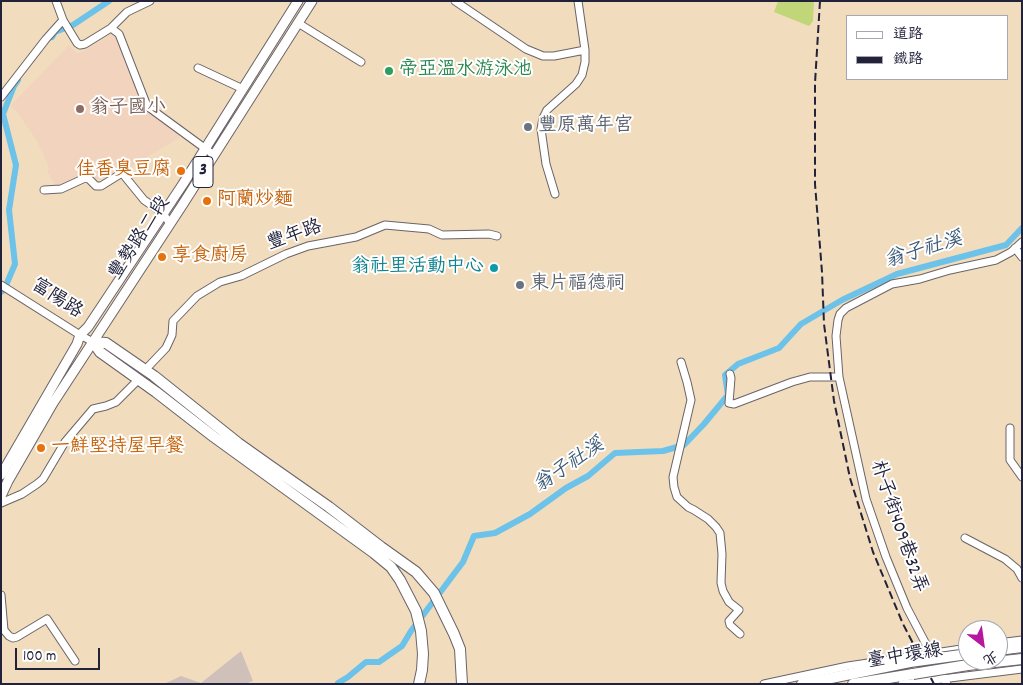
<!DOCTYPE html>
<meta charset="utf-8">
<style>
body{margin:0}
#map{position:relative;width:1023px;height:685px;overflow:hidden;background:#f1ddbd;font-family:Dekko,"LXGW WenKai TC",sans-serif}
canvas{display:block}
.frame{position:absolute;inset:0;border:2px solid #22223b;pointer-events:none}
.legend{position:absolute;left:846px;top:15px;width:162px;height:65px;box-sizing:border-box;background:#fff;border:1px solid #a7a7b1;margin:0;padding:6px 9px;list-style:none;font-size:15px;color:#22223b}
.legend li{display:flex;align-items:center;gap:10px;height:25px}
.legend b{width:25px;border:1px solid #a7a7b1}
.north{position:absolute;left:958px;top:620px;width:50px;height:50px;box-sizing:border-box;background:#fff;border:1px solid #a7a7b1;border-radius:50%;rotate:150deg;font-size:14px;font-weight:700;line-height:20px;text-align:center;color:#22223b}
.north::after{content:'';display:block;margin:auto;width:18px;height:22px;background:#b5179e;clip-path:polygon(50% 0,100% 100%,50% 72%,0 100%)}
.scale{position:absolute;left:15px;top:648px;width:85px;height:22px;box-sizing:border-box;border:2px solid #22223b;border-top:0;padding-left:6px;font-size:15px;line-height:18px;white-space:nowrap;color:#22223b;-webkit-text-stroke:4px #fff;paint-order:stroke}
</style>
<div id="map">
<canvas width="1023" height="685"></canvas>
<div class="frame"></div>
<ul class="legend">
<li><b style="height:6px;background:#fff"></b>道路</li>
<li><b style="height:6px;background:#22223b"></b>鐵路</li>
</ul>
<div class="north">北</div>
<div class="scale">100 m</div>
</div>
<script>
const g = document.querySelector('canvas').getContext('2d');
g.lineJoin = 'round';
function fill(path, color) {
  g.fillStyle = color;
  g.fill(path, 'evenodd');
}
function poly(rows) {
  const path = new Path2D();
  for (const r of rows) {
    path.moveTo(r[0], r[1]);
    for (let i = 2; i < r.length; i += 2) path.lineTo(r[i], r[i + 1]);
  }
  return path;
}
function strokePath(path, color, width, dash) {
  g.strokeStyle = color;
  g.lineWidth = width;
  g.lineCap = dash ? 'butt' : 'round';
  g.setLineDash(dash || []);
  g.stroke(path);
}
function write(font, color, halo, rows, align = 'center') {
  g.font = font + ' Dekko,"LXGW WenKai TC",sans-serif';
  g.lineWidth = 4;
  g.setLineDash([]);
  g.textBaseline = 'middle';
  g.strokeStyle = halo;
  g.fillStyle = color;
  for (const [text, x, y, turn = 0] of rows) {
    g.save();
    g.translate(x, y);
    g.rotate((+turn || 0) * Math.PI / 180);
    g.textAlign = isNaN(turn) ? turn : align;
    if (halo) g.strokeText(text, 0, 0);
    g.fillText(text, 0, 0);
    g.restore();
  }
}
const built = poly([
 [114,33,143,106,181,133,178,139,127,169,119,169,98,180,85,172,57,188,47,171,49,168,37,141,17,112,10,106,69,45,77,54]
]);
const industrial = poly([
 [241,651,253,681,245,684,164,684,181,676,201,683]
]);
const green = poly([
 [778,1,814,1,813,21,809,26,774,12]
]);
const canal = poly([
 [52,37,55,32,73,25,109,1],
 [1,292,4,290,15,264,9,210,16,165,3,114,14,86,18,80],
 [338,683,348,677,366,662,379,662,402,646,411,631,463,562,474,536,495,533,530,514,566,488,588,476,615,453,663,451,684,445,704,424,728,395,725,375,738,364,779,348,801,324,842,300,897,274,1006,245,1022,228]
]);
const minor = poly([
 [56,1,63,20,77,43,80,45,85,44,111,28,127,12,150,1],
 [455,1,526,49,543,56,554,56,585,50],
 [298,23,361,62],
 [111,28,119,34,147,106,214,155],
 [198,68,243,89],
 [1,97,46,39,63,20],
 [44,190,61,189,85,178,89,179,96,186,101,186,122,173,144,200,163,213,170,224],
 [555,194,546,164,541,129,543,118,547,110,576,84,582,75,585,62,585,50,578,1],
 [1015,248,1022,257],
 [1,285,80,335,93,342],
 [681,362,687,382,691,400,673,477,674,487,677,497,688,507,694,510,708,519,716,527,720,533,722,554,721,583,723,591,729,602,739,610,729,621,730,625,740,634],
 [147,368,166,348,172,335,173,321,197,296,220,282,241,276,286,254,308,246,356,237,385,225,429,229,442,235,489,234,497,236],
 [730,374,731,378,729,403,734,404,792,382,810,377,839,377],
 [1010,428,1010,460,1022,477],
 [1,503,22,494,37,484,43,479,65,442,93,409,106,406,116,402,136,382],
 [965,538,1005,559,1017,569,1022,578],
 [1,595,4,630,9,636,13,638,17,637,47,619,75,661],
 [998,643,1022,640],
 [764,684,848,666,968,648],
 [902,684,1022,669],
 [947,684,907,608,886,557,866,499,839,377,836,336,838,320,840,314,846,308,892,284,920,279,950,270,996,260,1011,252,1022,242]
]);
const major = poly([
 [1,475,77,344,80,335,88,327,183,184,298,1],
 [1,496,8,481,53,403,183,204,312,1]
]);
const highway = poly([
 [93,342,106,343,154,376,238,443,269,465,329,507,381,547,416,572,434,593,454,634,460,649,462,684],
 [93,342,100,352,156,392,214,437,374,553,391,567,400,580,416,611,421,631,423,654,422,670,419,684],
 [998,650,1022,647],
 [802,684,910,662],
 [853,684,913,674]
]);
const rail = poly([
 [820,1,815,83,815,184,822,272,824,324,834,401,850,478,873,552,903,624,934,684]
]);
const highwayBridge = poly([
 [910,662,968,654],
 [913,674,968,665,1022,659]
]);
const markers = [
 [389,71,5,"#2e9e5b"],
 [80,109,5,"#8d6e63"],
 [528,127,5,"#6b7280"],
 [181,171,5,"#e8710a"],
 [207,201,5,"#e8710a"],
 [162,257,5,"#e8710a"],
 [494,268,5,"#0f9aa8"],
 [520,285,5,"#6b7280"],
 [41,448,5,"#e8710a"]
];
const shields = [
 [203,172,20]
];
const shieldNames = [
 ["3",203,172]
];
const leisureNames = [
 ["帝亞溫水游泳池",399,71]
];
const educationNames = [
 ["翁子國小",90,109]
];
const worshipNames = [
 ["豐原萬年宮",538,127],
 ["東片福德祠",530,285]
];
const foodNames = [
 ["佳香臭豆腐",171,171,"right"],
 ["阿蘭炒麵",217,201],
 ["享食廚房",172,257],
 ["一鮮堅持屋早餐",51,448]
];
const streetNames = [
 ["豐年路",295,237,-19],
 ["豐勢路二段",141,239,-57],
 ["富陽路",56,300,33],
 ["朴子街409巷32弄",897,527,71],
 ["臺中環線",905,658,-9]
];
const cultureNames = [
 ["翁社里活動中心",484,268]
];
const waterNames = [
 ["翁子社溪",924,252,-17],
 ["翁子社溪",570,467,-34]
];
fill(built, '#f2d4be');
fill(industrial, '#cfc0ba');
fill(green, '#c0d679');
strokePath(canal, '#6cc2e9', 6);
strokePath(minor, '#6a6368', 9);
strokePath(major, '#6a6368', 11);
strokePath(highway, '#6a6368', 12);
strokePath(minor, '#fff', 7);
strokePath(major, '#fff', 9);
strokePath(highway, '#fff', 10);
strokePath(rail, '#22223b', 2, [8, 4]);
strokePath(highwayBridge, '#6a6368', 12, []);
strokePath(highwayBridge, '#fff', 10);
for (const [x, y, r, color] of markers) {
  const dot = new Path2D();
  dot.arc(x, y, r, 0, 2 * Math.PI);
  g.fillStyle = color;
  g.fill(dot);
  strokePath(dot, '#fff', 2);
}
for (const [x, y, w] of shields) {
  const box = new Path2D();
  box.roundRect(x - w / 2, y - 15.5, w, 31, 4);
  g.fillStyle = '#fff';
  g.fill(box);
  strokePath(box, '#22223b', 1);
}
write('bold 18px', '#22223b', null, shieldNames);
write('19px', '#27864d', '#fff', leisureNames, 'left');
write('19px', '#785e54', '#fff', educationNames, 'left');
write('19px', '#5b616d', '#fff', worshipNames, 'left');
write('19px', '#c56008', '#fff', foodNames, 'left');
write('19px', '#22223b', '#fff', streetNames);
write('19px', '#0d838f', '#fff', cultureNames, 'right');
write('italic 20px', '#3c5a78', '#fff', waterNames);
</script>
